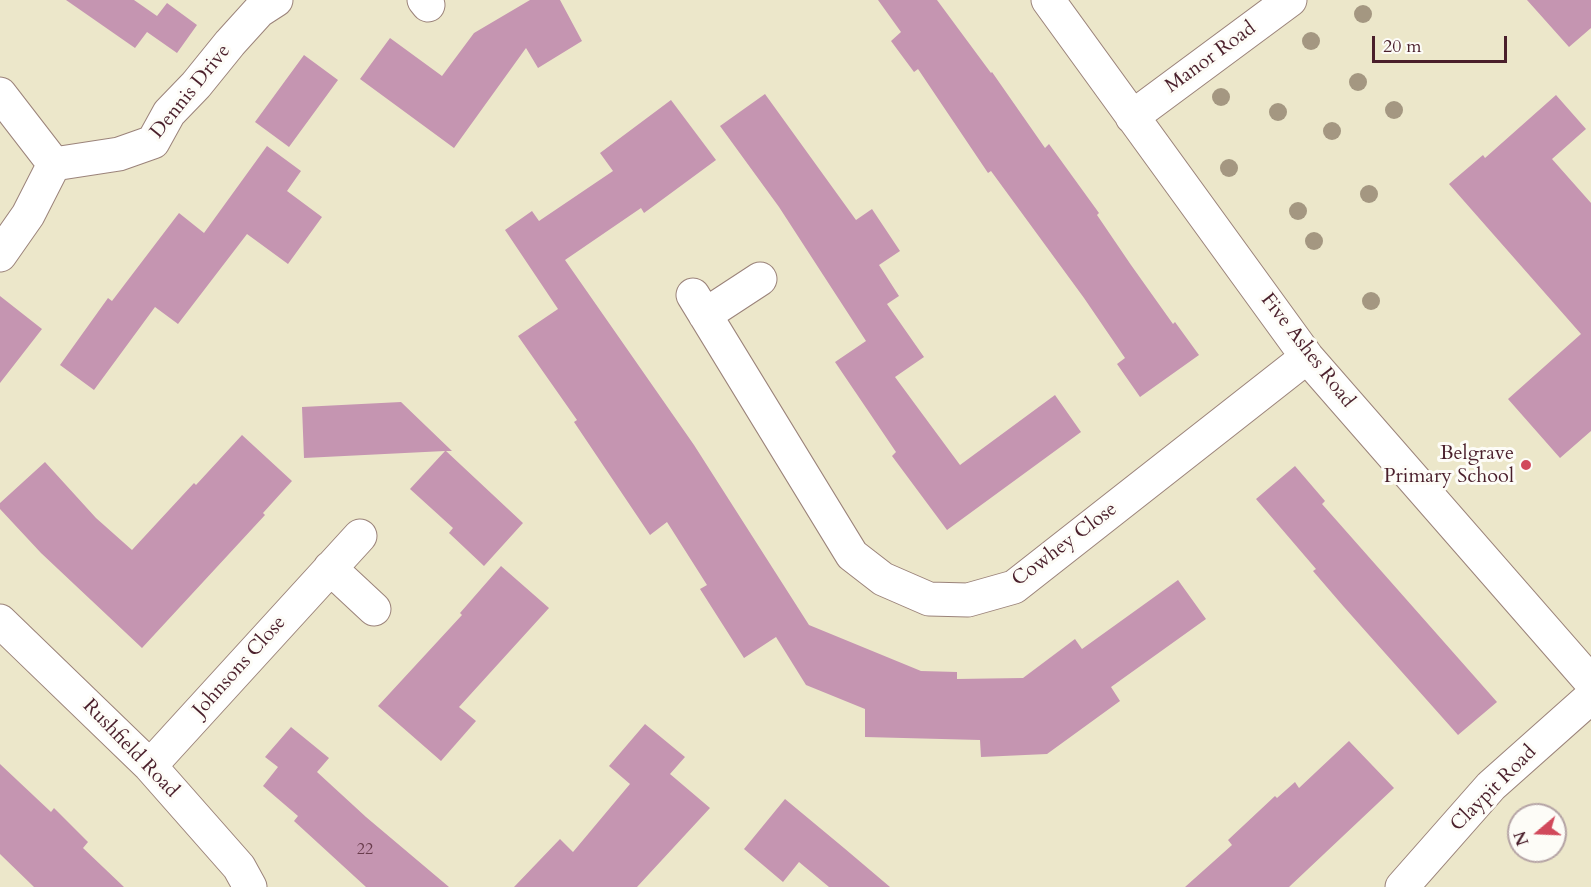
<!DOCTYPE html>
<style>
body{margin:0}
#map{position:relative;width:1591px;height:887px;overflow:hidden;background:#ece7ca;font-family:Cardo,serif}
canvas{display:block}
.north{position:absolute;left:1507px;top:803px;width:60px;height:60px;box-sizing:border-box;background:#fdfcf7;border:2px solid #b5a4a5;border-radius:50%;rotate:251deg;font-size:16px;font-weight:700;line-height:24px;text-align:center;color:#4a1f2b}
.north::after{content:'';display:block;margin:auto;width:21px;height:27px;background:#d1495b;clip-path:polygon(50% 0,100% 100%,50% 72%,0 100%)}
.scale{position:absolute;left:1372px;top:36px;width:135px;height:27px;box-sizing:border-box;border:3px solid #4a1f2b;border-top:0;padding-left:8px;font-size:18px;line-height:21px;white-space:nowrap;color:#4a1f2b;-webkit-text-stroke:4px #fdfcf7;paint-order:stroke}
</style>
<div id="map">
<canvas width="1591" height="887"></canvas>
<div class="north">N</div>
<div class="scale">20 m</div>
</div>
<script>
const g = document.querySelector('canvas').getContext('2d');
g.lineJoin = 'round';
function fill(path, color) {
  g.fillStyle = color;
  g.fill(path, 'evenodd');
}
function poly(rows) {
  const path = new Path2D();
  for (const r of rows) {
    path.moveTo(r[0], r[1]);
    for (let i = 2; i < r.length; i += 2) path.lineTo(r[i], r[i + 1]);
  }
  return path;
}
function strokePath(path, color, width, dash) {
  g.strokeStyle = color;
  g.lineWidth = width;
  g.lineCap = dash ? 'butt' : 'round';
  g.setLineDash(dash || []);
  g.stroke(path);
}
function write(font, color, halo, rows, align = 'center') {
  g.font = font + ' Cardo,serif';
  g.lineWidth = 6;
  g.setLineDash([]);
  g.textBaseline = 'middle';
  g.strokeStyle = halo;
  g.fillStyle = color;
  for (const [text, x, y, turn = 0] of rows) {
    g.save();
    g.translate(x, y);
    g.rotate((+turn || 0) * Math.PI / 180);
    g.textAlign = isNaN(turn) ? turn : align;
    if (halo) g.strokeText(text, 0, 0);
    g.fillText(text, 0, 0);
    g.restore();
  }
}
const building = poly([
 [66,0,134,0,157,16,167,3,197,25,177,53,147,32,135,48],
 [530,0,560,0,582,41,538,68,526,48,454,148,360,79,390,38,442,76,474,33],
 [878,0,937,0,991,73,992,72,1045,148,1049,144,1099,213,1097,215,1131,265,1173,324,1175,322,1199,355,1140,397,1117,364,1125,358,1084,298,991,171,988,173,918,69,914,72,891,41,901,32],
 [1527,0,1591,0,1591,28,1569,47],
 [304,55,338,80,289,147,255,122],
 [765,94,856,220,872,209,900,251,879,265,899,296,887,304,924,357,895,377,960,465,1055,395,1081,432,947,530,892,456,896,452,835,362,866,341,779,207,720,126],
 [1556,95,1586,129,1552,159,1591,203,1591,431,1560,458,1508,399,1581,334,1449,184,1483,155,1485,158],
 [671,100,716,160,644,213,641,208,565,260,694,445,809,625,921,671,957,672,957,679,1023,678,1075,639,1082,649,1178,580,1206,619,1111,687,1120,701,1047,754,981,757,980,740,865,737,865,709,806,685,776,637,744,658,700,589,707,585,667,522,650,535,574,422,577,420,518,336,558,309,505,230,532,211,539,221,613,171,600,153],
 [267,146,301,171,287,191,322,217,288,264,247,234,178,324,155,307,94,390,60,365,108,298,112,301,179,213,204,233],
 [0,296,42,329,0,383],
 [401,402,452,451,446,451,523,523,484,566,449,533,453,528,410,489,445,451,304,458,302,407],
 [242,435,292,481,263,513,265,515,142,648,41,553,0,509,0,503,45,462,96,518,132,550,194,483,196,485],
 [1295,466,1325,501,1322,504,1497,702,1458,735,1344,607,1313,571,1316,569,1256,499],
 [501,566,549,608,459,707,476,721,441,761,378,706,462,615,460,613],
 [645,724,685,757,670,774,710,808,637,887,514,887,560,839,573,852,630,784,609,766],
 [291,727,329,758,317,772,366,817,449,887,366,887,294,821,298,816,263,786,278,767,265,757],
 [1349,741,1394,788,1289,887,1185,887,1232,845,1228,840,1275,796,1277,798,1295,782,1299,788],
 [0,764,51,812,54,808,88,842,83,848,124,887,34,887,0,854],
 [785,799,844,848,890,887,829,887,799,862,783,882,744,849]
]);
const minor = poly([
 [424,0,428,5],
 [1048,0,1307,357,1591,682],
 [0,94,54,164],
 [1132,117,1290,0],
 [0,255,28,215,54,164,119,154,153,142,169,113,196,85,230,43,259,11,276,0],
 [693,295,852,555,883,579,929,599,968,600,1014,587,1307,357],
 [705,315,760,279],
 [330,568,374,609],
 [0,621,150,766,239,867,250,887],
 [150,766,360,536],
 [1402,887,1491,786,1591,697]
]);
const trees = [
 [1363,14],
 [1311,41],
 [1358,82],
 [1221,97],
 [1394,110],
 [1278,112],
 [1332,131],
 [1229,168],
 [1369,194],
 [1298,211],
 [1314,241],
 [1371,301]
];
const markers = [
 [1526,465,6,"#d1495b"]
];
const numberNames = [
 ["22",365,850]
];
const streetNames = [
 ["Manor Road",1211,58,-36],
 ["Dennis Drive",191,92,-51],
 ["Five Ashes Road",1307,351,52],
 ["Cowhey Close",1065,545,-37],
 ["Johnsons Close",240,667,-48],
 ["Rushfield Road",130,749,46],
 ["Claypit Road",1494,789,-45]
];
const poiNames = [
 ["Belgrave",1514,454],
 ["Primary School",1514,477]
];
fill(building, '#c595b1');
strokePath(minor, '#9b837a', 35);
strokePath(minor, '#fff', 33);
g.fillStyle = '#a49781';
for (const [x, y] of trees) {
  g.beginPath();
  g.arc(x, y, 9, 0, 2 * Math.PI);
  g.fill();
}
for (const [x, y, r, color] of markers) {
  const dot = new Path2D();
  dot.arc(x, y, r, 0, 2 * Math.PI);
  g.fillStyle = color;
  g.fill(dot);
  strokePath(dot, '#fdfcf7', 2);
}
write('16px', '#693c4c', null, numberNames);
write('20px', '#4a1f2b', '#fdfcf7', streetNames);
write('20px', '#4a1f2b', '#fdfcf7', poiNames, 'right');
</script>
